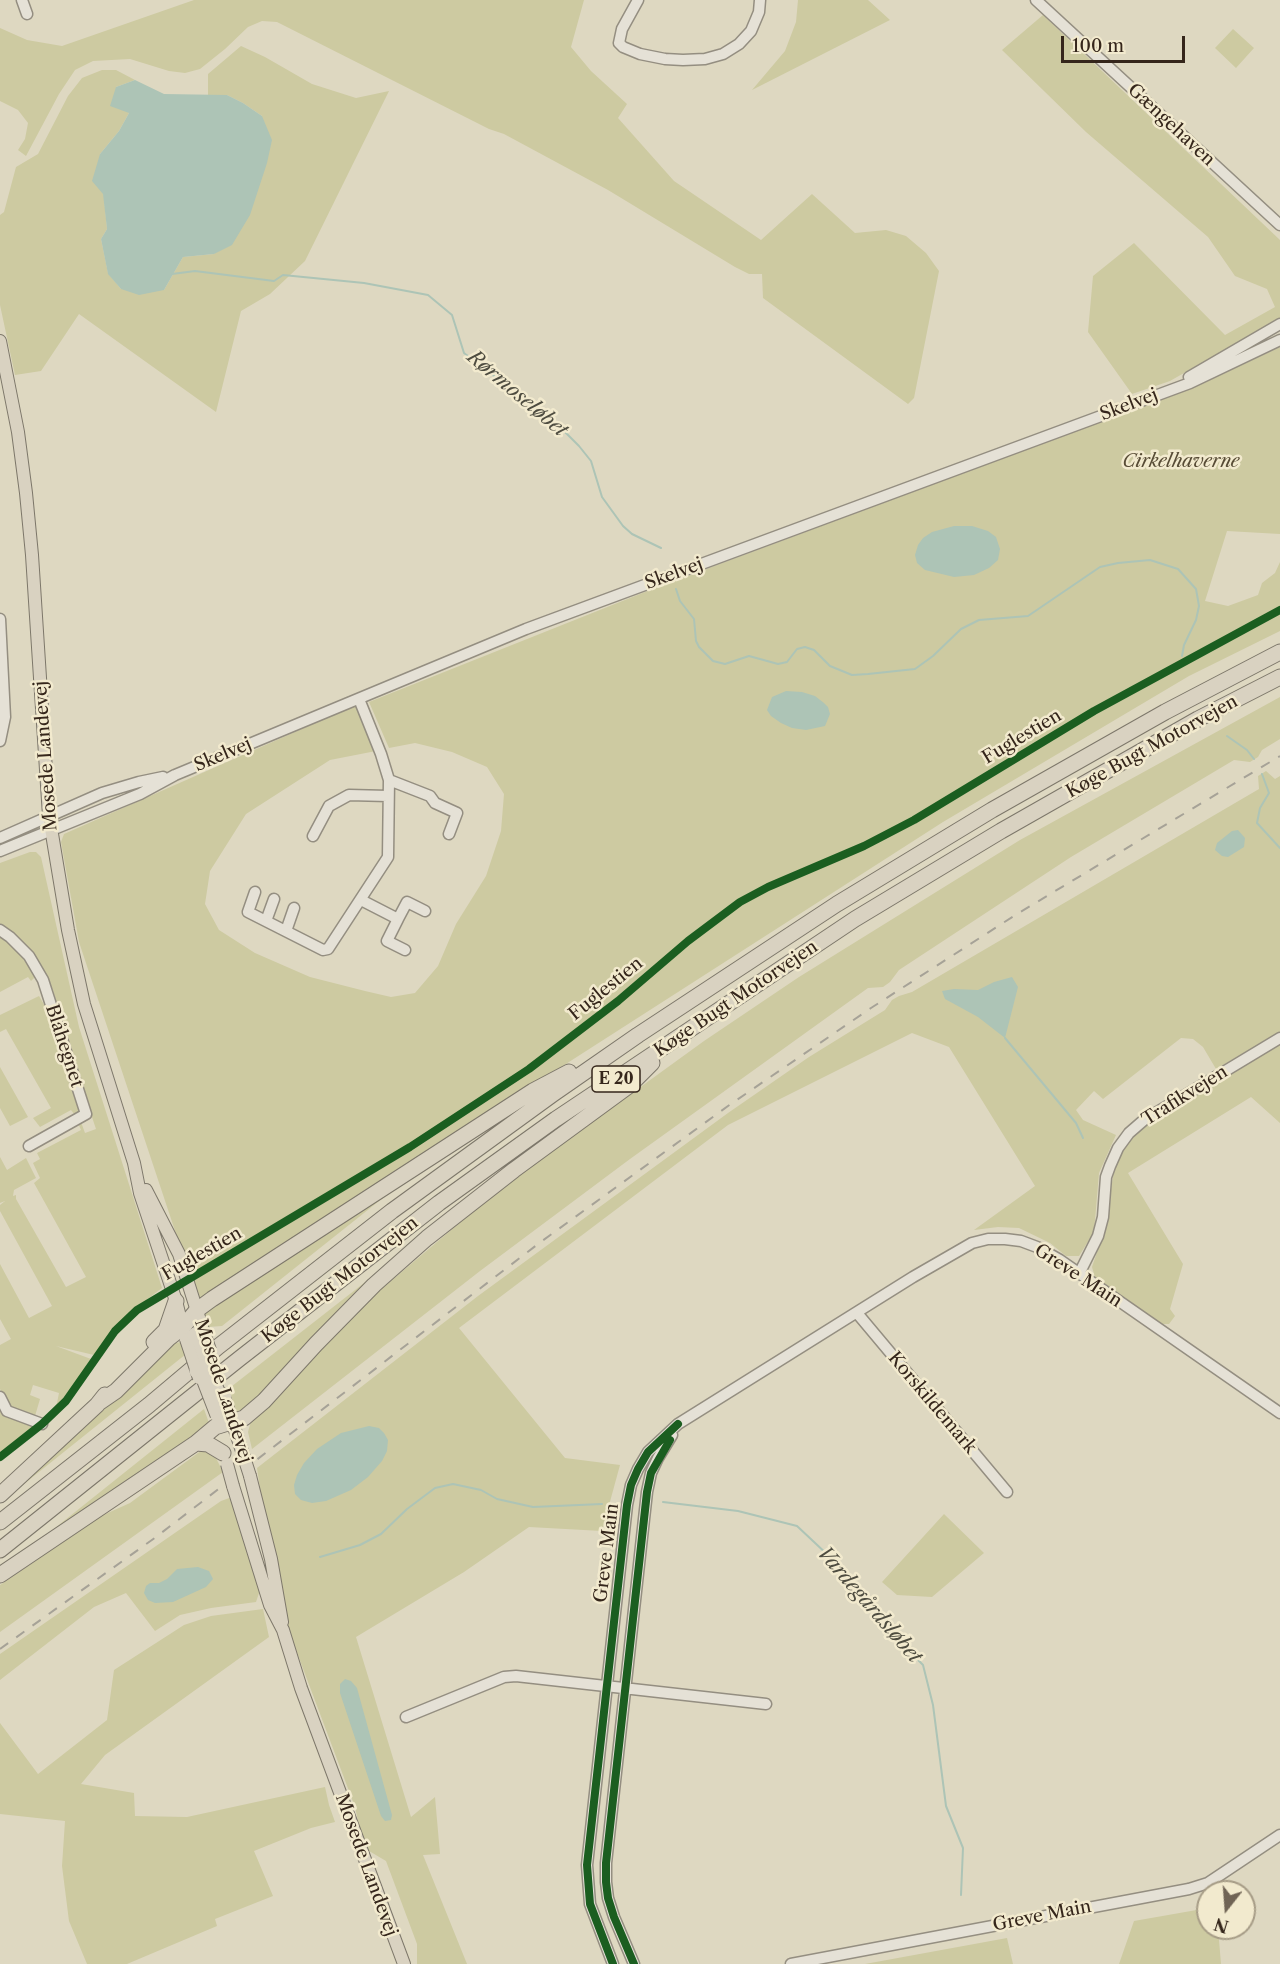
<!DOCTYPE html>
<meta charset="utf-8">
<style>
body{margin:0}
#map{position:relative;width:1280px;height:1964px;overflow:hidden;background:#ded8c1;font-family:"Libre Caslon Text",serif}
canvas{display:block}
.north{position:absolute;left:1196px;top:1880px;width:60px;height:60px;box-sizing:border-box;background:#f2eace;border:2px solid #a69c86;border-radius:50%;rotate:197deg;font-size:16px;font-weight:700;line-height:24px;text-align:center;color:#35261b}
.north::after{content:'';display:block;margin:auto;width:21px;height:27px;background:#706455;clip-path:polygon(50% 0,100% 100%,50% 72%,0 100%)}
.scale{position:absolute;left:1061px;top:36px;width:124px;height:27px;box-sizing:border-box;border:3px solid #35261b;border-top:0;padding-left:8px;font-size:18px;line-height:21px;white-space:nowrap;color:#35261b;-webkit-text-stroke:4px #f2eace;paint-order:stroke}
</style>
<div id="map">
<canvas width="1280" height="1964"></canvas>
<div class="north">N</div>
<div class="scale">100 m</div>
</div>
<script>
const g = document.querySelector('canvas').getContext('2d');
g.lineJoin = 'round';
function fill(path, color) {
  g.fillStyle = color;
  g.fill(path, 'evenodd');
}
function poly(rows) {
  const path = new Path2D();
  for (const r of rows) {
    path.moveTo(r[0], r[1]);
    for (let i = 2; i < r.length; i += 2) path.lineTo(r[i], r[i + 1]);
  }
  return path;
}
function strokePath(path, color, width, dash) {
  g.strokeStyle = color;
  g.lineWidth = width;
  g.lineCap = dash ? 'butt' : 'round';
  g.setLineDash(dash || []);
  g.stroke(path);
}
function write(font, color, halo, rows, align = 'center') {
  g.font = font + ' "Libre Caslon Text",serif';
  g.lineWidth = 5;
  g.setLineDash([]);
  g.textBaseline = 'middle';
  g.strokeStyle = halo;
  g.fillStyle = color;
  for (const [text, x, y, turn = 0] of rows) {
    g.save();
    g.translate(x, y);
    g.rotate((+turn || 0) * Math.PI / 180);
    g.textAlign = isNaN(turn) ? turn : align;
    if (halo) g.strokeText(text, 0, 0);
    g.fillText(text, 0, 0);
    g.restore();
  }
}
const green = poly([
 [194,0,584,0,571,47,591,71,627,104,618,118,674,181,761,240,812,194,855,233,886,230,906,236,926,253,939,271,914,398,908,404,763,298,762,274,749,274,735,267,608,190,504,134,489,129,277,22,262,21,248,27,225,49,200,69,185,73,169,71,130,59,93,61,75,70,59,94,26,156,18,150,25,139,28,123,18,110,0,101,0,28,27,40,62,46],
 [798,0,868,0,890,20,752,90,785,51,796,22],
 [1043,15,1280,240,1280,318,1170,381,1132,394,1088,332,1093,276,1134,243,1225,335,1275,307,1267,289,1235,276,1208,237,1086,132,1002,50],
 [1233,29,1254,48,1236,68,1215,48],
 [241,46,265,57,312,84,356,98,389,91,305,261,270,294,241,311,216,412,79,314,41,371,15,375,0,305,0,215,4,212,16,167,38,154,68,96,82,78,102,70,116,70,135,80,116,87,129,113,119,131,100,154,107,229,101,239,108,273,121,289,164,290,183,257,214,254,262,116,243,103,227,95,208,95,208,74],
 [1280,347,1280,534,1227,531,1205,601,1228,606,1258,595,1262,583,1275,573,1280,562,1280,631,1189,676,943,822,198,1300,79,942,61,842,64,834,356,705,376,751,330,760,246,814,210,871,205,904,219,930,255,953,310,977,365,991,391,997,415,993,438,966,456,924,486,876,501,831,504,794,487,767,452,752,415,743,389,748,369,702,645,592,1201,384],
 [1280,697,1280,739,1262,750,1258,757,1250,762,1234,760,1071,857,899,970,890,982,883,987,868,988,630,1159,480,1271,252,1449,248,1432,251,1421,278,1398,320,1349,371,1298,497,1191,704,1041,799,977,1020,840],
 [1266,771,1275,779,1280,776,1280,1032,1216,1069,1203,1047,1193,1039,1181,1038,1103,1099,1094,1091,1076,1110,1083,1120,1116,1135,1099,1173,1094,1232,1079,1256,1066,1256,1050,1243,1019,1228,998,1227,974,1230,1035,1186,949,1047,912,1033,728,1125,459,1328,565,1458,620,1465,602,1531,529,1527,464,1572,356,1637,411,1817,435,1797,440,1854,423,1855,467,1964,417,1964,417,1944,386,1861,364,1848,355,1807,287,1626,279,1572,262,1503,257,1468,478,1296,728,1113,809,1057,885,1010,892,1000,899,996,912,992,1259,789,1258,776],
 [30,852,36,852,41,857,79,1027,162,1288,132,1311,112,1330,94,1355,56,1346,91,1359,74,1385,50,1415,57,1403,59,1393,33,1385,30,1395,40,1399,35,1416,11,1408,0,1389,0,1345,11,1339,0,1319,0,1264,29,1318,52,1306,0,1211,0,1205,5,1201,0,1203,0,1157,7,1170,26,1158,36,1178,14,1190,13,1196,16,1195,16,1199,66,1287,86,1277,34,1183,40,1178,33,1163,40,1159,37,1153,81,1130,78,1123,81,1122,85,1133,96,1129,69,1049,53,990,29,951,0,925,0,863],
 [0,935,13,945,36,976,31,981,28,977,0,992],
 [39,996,51,1016,79,1110,78,1114,75,1115,71,1110,40,1127,33,1118,51,1108,6,1029,0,1032,0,1015],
 [1280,1044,1280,1123,1251,1097,1128,1173,1183,1264,1170,1309,1175,1316,1169,1324,1161,1324,1096,1281,1092,1267,1104,1231,1114,1171,1121,1150,1134,1133],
 [0,1067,28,1117,10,1126,0,1108],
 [408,1178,222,1326,208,1327,203,1311],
 [419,1240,263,1396,237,1414,233,1408,227,1390],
 [182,1342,186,1354,14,1492,170,1344],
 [0,1405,33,1423,33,1429,0,1455],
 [204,1409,210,1426,30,1548],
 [202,1450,212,1450,223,1472,0,1632,0,1585,101,1516,130,1503],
 [232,1497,260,1590,256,1602,211,1608,180,1615,155,1631,126,1593,94,1607,0,1680,0,1654,221,1501],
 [944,1514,984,1553,932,1597,897,1595,882,1582],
 [263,1609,269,1637,105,1755,81,1784,134,1793,135,1816,187,1817,325,1787,329,1805,335,1822,311,1828,254,1851,273,1896,215,1919,217,1926,127,1964,87,1964,69,1921,62,1866,65,1821,0,1814,0,1723,38,1774,107,1720,114,1670,184,1625,211,1616],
 [1208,1908,1208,1928,1218,1928,1221,1964,1119,1964,1134,1921],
 [1007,1938,1013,1964,865,1964]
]);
const water = poly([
 [135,80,164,94,227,95,243,103,262,116,272,140,267,163,250,215,232,245,214,254,183,257,164,290,139,295,121,289,108,274,101,239,107,229,103,194,92,181,100,154,119,131,129,113,110,106,116,87],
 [954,526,972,526,988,531,996,537,1000,549,998,560,989,568,974,575,954,577,925,570,917,563,915,555,918,545,923,538,932,532],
 [786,691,802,692,815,696,824,703,828,707,830,714,825,726,806,730,792,728,781,723,771,716,767,710,772,697],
 [1238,830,1245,838,1244,847,1228,857,1222,856,1215,850,1217,843,1232,831],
 [1012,977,1018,987,1005,1038,978,1017,945,999,942,991,954,989,978,990,994,982],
 [369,1426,379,1428,384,1433,388,1440,387,1451,382,1461,368,1477,351,1490,326,1501,312,1503,301,1500,295,1494,294,1485,297,1475,304,1463,317,1449,341,1433],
 [198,1567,209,1571,213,1579,206,1587,173,1602,155,1603,148,1600,144,1593,146,1586,150,1583,159,1583,167,1579,177,1569],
 [345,1679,351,1681,357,1688,392,1815,391,1820,385,1821,381,1816,340,1693,340,1684]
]);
const stream = poly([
 [172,274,195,271,274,281,283,275,364,283,428,295,452,315,464,353,558,425,579,446,591,461,602,497,623,526,632,534,661,548],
 [676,589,680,601,694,619,696,641,699,647,713,661,725,664,749,656,778,664,787,662,797,649,805,647,814,650,830,666,852,675,868,674,915,669,933,656,961,629,979,620,1028,616,1100,567,1118,563,1150,560,1178,569,1196,589,1199,606,1196,620,1184,645,1182,656],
 [1227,736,1247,750,1254,759],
 [1262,774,1269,793,1260,808,1257,823,1280,848],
 [1005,1038,1076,1123,1083,1138],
 [663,1502,738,1511,797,1526,830,1557,883,1624,923,1665,933,1705,946,1806,963,1848,961,1895],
 [320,1557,360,1545,381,1534,407,1509,435,1488,453,1484,481,1490,497,1499,533,1507,602,1504]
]);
const minor = poly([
 [22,0,27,14],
 [638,0,622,29,619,43,623,47,640,54,665,59,683,60,705,59,723,54,739,44,751,31,759,12,760,0],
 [1036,0,1280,225],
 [1189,377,1280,324],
 [0,619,5,717,0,741],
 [389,780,430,796,435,803,457,813,449,834],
 [313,836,329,806,349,795,388,796],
 [0,838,102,793,139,782,163,777],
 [0,851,140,794,175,775,526,629,1190,383,1280,340],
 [255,892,248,912,323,950,328,949,388,857,389,780,381,754,359,699],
 [361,900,398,919,387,941,405,950],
 [398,919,407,902,425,911],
 [266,921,274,899],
 [0,930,10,937,29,956,43,980,86,1114,29,1146],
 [286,931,294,908],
 [1079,1274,1098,1236,1103,1217,1106,1177,1110,1166,1118,1148,1129,1133,1144,1120,1280,1038],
 [857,1313,1007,1492],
 [0,1397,7,1411,42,1424],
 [406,1717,504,1677,516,1676,766,1704],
 [613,1964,590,1904,587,1865,627,1505,631,1485,638,1469,648,1452,678,1424,913,1277,972,1243,988,1239,1005,1239,1021,1241,1037,1247,1060,1260,1280,1413],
 [634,1964,614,1917,608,1898,606,1882,606,1863,647,1492,651,1473,658,1458,672,1435],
 [791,1964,1189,1889,1208,1883,1280,1835]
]);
const major = poly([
 [0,341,18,432,26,493,32,555,49,816,68,930,84,1004,134,1163,140,1193,176,1301,184,1333],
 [146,1190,179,1254,203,1330],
 [224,1397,243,1454],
 [250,1476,271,1559,282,1622],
 [233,1486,270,1605,283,1630,301,1688,404,1964]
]);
const highway = poly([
 [154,1342,166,1330,176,1301],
 [100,1402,116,1391,169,1338,182,1328,197,1310,212,1299,533,1091,569,1072],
 [196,1443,208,1444,223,1453],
 [0,1495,97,1405,105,1395],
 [0,1522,149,1405,219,1346,392,1211,553,1094,638,1035,837,904,992,810,1165,712,1280,652],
 [0,1550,239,1359,439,1203,556,1119,855,919,1001,831,1198,719,1280,677],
 [0,1575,196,1443,215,1427,244,1418,264,1401,316,1344,374,1285,427,1238,514,1170,630,1085,652,1063]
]);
const rail = poly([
 [0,1649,156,1537,538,1244,728,1106,871,1008,1017,914,1280,756]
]);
const majorBridge = poly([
 [203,1330,210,1350],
 [186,1339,199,1378],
 [243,1454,250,1476],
 [227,1464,233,1486]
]);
const highwayBridge = poly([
 [195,1335,200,1341,217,1392,224,1397],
 [197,1371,203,1376,218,1415]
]);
const cycleway = poly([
 [0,1457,42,1424,66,1401,115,1331,137,1310,410,1147,529,1069,618,1001,688,941,740,902,768,887,864,846,914,820,1094,711,1280,610],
 [613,1964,590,1904,587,1865,627,1505,631,1485,638,1469,648,1452,678,1424],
 [634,1964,614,1917,608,1898,606,1882,606,1863,647,1492,651,1473,670,1440]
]);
const shields = [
 [616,1079,48]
];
const shieldNames = [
 ["E 20",616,1079]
];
const streetNames = [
 ["Gængehaven",1171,125,43],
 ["Skelvej",1129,405,-21],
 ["Skelvej",674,574,-20],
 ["Fuglestien",1022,737,-31],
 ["Køge Bugt Motorvejen",1152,747,-29],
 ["Skelvej",223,755,-23],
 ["Mosede Landevej",46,756,-94],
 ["Fuglestien",606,989,-39],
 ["Køge Bugt Motorvejen",736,999,-34],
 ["Blåhegnet",64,1046,72],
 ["Trafikvejen",1185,1096,-32],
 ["Fuglestien",202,1254,-30],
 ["Greve Main",1078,1276,33],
 ["Køge Bugt Motorvejen",340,1280,-38],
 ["Mosede Landevej",223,1391,72],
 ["Korskildemark",932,1403,50],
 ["Greve Main",607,1553,-83],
 ["Mosede Landevej",366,1865,70],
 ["Greve Main",1042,1916,-11]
];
const parkNames = [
 ["Cirkelhaverne",1181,462]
];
const waterNames = [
 ["Rørmoseløbet",517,394,40],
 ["Vardegårdsløbet",869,1605,49]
];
fill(green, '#cdcaa1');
fill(water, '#adc4b6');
strokePath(stream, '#adc4b6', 2);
strokePath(minor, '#948e81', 13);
strokePath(major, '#7d776a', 14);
strokePath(highway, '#7d776a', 17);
strokePath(minor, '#e5e1d6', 10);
strokePath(major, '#d9d2c1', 12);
strokePath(highway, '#d9d2c1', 15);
strokePath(rail, '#a6a297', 2, [10, 10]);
strokePath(majorBridge, '#7d776a', 14, []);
strokePath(highwayBridge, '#7d776a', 17, []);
strokePath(majorBridge, '#d9d2c1', 12);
strokePath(highwayBridge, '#d9d2c1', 15);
strokePath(cycleway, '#1b5e20', 8);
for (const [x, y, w] of shields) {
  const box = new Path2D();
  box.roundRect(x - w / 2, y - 13, w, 26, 4.5);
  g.fillStyle = '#f2eace';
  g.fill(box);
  strokePath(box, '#35261b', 1.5);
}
write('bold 16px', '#35261b', null, shieldNames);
write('18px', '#35261b', '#f2eace', streetNames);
write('italic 18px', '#584c36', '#f2eace', parkNames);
write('italic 20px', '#4e4c40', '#f2eace', waterNames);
</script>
